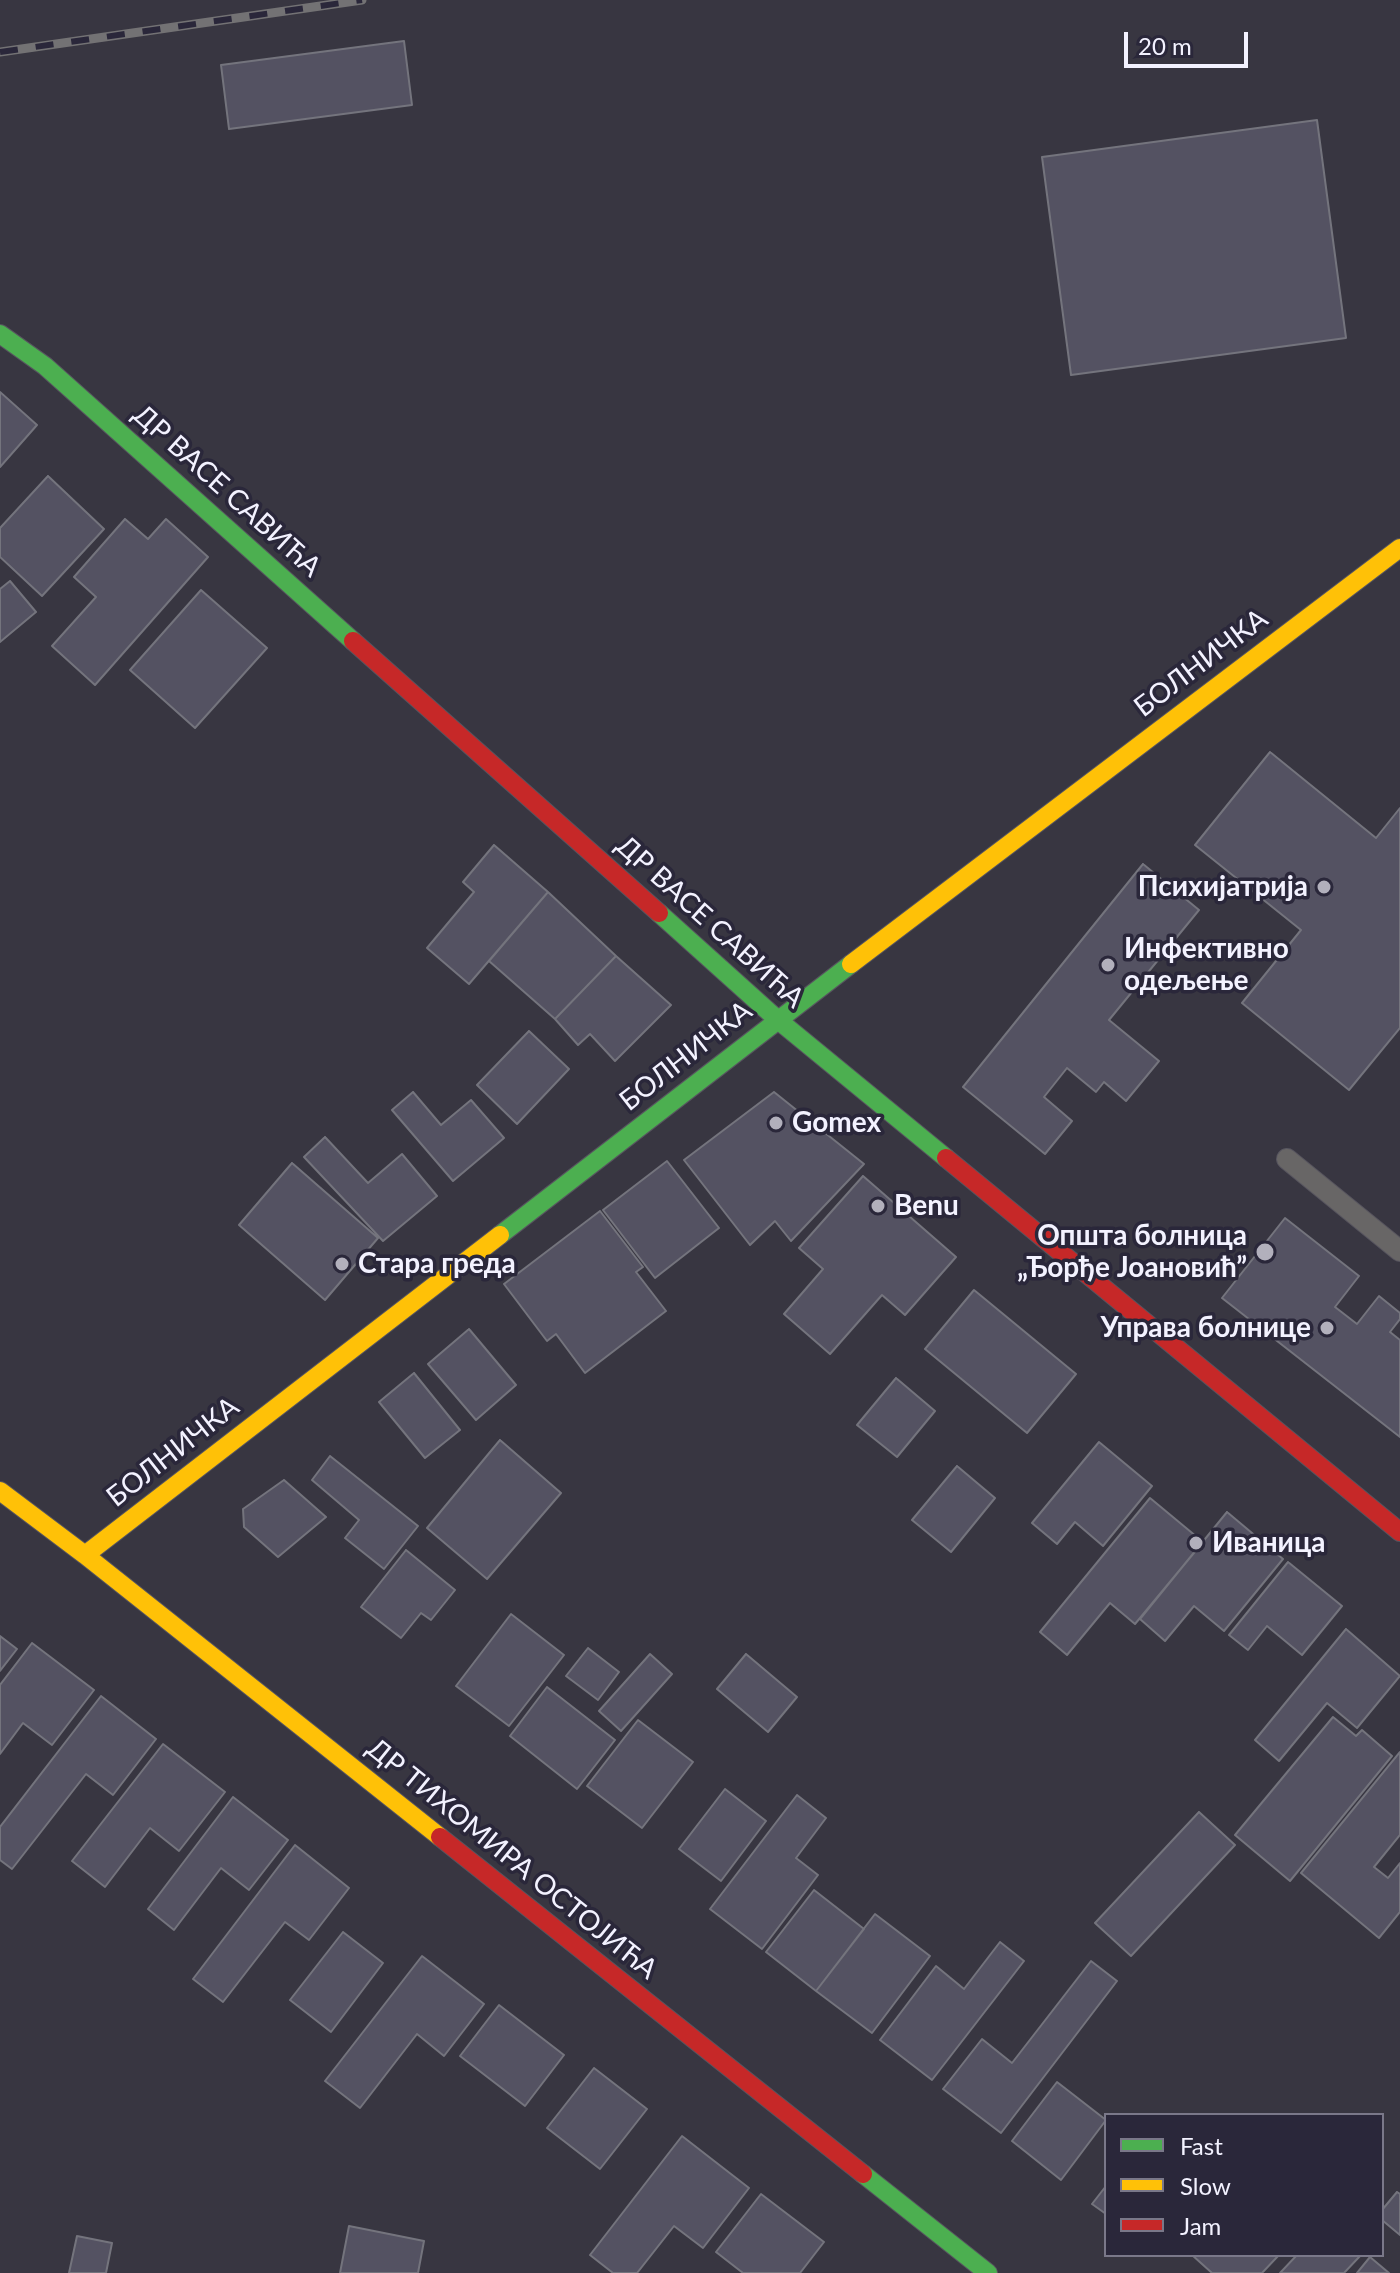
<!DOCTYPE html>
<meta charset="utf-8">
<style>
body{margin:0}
#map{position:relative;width:1400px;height:2273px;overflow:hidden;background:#383641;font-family:Lato,sans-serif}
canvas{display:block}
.legend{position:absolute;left:1104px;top:2113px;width:280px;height:144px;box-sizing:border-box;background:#2a273a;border:2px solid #7a7889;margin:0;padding:10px 14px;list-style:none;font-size:24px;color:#f3f2ff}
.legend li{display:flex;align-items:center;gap:16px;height:40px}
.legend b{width:40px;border:2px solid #7a7889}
.scale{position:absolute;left:1124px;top:32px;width:124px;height:36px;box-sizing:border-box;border:4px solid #f3f2ff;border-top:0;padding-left:10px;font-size:24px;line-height:28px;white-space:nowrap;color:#f3f2ff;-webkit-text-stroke:6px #2a273a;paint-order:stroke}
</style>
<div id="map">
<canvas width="1400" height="2273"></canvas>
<ul class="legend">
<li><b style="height:10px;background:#4caf50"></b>Fast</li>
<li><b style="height:10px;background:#ffc107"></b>Slow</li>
<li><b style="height:10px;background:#c62828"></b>Jam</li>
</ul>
<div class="scale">20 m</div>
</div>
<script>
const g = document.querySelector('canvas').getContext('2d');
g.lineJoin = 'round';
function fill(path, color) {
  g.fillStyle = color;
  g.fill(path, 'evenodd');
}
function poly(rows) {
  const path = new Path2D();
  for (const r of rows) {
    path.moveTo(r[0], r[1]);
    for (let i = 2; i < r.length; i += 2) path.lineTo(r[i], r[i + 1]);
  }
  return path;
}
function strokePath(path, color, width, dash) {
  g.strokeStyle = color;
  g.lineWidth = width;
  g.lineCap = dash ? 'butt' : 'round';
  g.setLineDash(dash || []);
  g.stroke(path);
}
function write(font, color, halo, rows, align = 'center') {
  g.font = font + ' Lato,sans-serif';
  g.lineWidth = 7;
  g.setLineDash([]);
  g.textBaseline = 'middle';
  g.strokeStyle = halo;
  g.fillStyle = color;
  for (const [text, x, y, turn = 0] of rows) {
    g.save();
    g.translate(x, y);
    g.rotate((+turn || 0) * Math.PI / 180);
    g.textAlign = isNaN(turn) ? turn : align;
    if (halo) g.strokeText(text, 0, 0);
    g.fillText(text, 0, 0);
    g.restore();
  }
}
const building = poly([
 [404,41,412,105,229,129,221,65,404,41],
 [1317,120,1346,338,1071,375,1042,157,1317,120],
 [0,392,37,425,0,467,0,392],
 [48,476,104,529,42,596,0,557,0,528,48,476],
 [125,519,148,539,166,519,208,557,95,685,52,646,96,597,74,577,125,519],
 [10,581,36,612,0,642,0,589,10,581],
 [201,590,267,648,195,728,130,670,201,590],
 [1270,752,1376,838,1400,808,1400,1028,1349,1090,1242,1003,1301,930,1195,845,1270,752],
 [494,845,548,892,469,984,427,948,474,892,463,882,494,845],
 [1143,864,1199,910,1109,1020,1159,1061,1126,1101,1104,1082,1096,1092,1067,1068,1044,1097,1072,1121,1045,1154,963,1087,1143,864],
 [548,892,616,956,555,1019,489,961,548,892],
 [616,956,671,1005,615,1061,590,1034,578,1045,555,1019,616,956],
 [529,1031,569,1069,517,1124,477,1085,529,1031],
 [413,1092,441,1125,471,1100,504,1138,453,1181,392,1110,413,1092],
 [774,1092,864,1164,791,1241,775,1221,750,1245,684,1160,774,1092],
 [325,1137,368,1183,402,1154,437,1196,383,1241,304,1157,325,1137],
 [667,1161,719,1228,655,1278,603,1210,667,1161],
 [292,1163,378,1238,325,1300,239,1225,292,1163],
 [863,1176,956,1257,905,1315,882,1295,830,1354,784,1314,823,1269,799,1248,863,1176],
 [600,1211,643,1267,636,1272,666,1311,585,1373,556,1334,547,1341,504,1284,600,1211],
 [1285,1218,1359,1276,1335,1307,1357,1324,1379,1296,1400,1313,1400,1319,1390,1332,1400,1340,1400,1437,1222,1298,1285,1218],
 [974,1290,1076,1374,1027,1433,925,1349,974,1290],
 [469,1329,516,1385,476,1420,428,1364,469,1329],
 [414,1373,460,1430,425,1458,379,1402,414,1373],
 [896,1378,935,1411,897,1457,857,1425,896,1378],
 [500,1440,561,1493,487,1579,427,1528,500,1440],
 [1099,1442,1152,1486,1103,1546,1075,1522,1057,1544,1032,1523,1099,1442],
 [330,1456,418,1526,384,1569,345,1538,359,1520,312,1480,330,1456],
 [957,1466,995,1498,951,1552,912,1520,957,1466],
 [284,1480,326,1517,278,1557,244,1527,243,1509,284,1480],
 [1150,1498,1203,1542,1135,1624,1110,1603,1067,1655,1040,1632,1150,1498],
 [1227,1512,1283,1559,1224,1631,1194,1606,1165,1641,1140,1619,1227,1512],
 [406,1550,455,1590,431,1620,421,1613,401,1638,361,1607,406,1550],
 [1288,1562,1342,1606,1302,1655,1267,1626,1248,1650,1229,1635,1288,1562],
 [511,1614,564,1655,509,1726,456,1686,511,1614],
 [1346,1629,1400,1676,1357,1728,1327,1703,1279,1761,1255,1740,1346,1629],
 [0,1636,17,1649,0,1671,0,1636],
 [32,1643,94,1690,52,1745,23,1723,0,1754,0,1685,32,1643],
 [588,1648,619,1672,598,1700,566,1676,588,1648],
 [650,1654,672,1674,621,1731,599,1711,650,1654],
 [746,1654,797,1697,768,1732,717,1689,746,1654],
 [547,1687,615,1740,577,1789,510,1736,547,1687],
 [101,1696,156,1739,113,1795,86,1774,12,1869,0,1860,0,1827,101,1696],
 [1333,1717,1356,1736,1362,1730,1392,1756,1290,1881,1235,1835,1333,1717],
 [638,1720,693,1762,642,1828,587,1786,638,1720],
 [163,1744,225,1792,179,1851,150,1828,105,1887,72,1861,163,1744],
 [1400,1752,1400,1835,1374,1867,1388,1878,1400,1863,1400,1912,1379,1938,1301,1873,1400,1752],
 [725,1789,766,1821,721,1881,679,1849,725,1789],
 [797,1795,826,1818,796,1858,818,1875,762,1949,710,1909,797,1795],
 [233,1797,288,1840,249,1890,221,1868,174,1930,148,1909,233,1797],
 [1199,1812,1235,1845,1131,1956,1095,1923,1199,1812],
 [295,1845,349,1888,309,1940,285,1922,223,2002,193,1979,295,1845],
 [814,1890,864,1929,816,1991,766,1952,814,1890],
 [875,1914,930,1956,872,2033,816,1991,875,1914],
 [343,1932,383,1963,331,2032,290,2000,343,1932],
 [1000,1942,1024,1961,932,2080,880,2040,936,1966,964,1989,1000,1942],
 [422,1956,484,2004,444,2056,417,2034,360,2108,325,2081,422,1956],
 [1091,1961,1117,1981,1001,2133,943,2089,982,2039,1012,2063,1091,1961],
 [499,2005,564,2055,525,2106,460,2056,499,2005],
 [594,2068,647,2109,600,2169,547,2128,594,2068],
 [1057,2082,1106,2120,1061,2180,1012,2141,1057,2082],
 [682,2136,749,2188,703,2248,674,2226,637,2273,613,2273,590,2255,682,2136],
 [1106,2186,1106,2214,1092,2204,1106,2186],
 [1397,2192,1400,2194,1400,2235,1382,2220,1382,2210,1397,2192],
 [761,2194,824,2242,800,2273,743,2273,716,2252,761,2194],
 [349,2226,424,2241,418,2273,340,2273,349,2226],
 [77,2236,112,2243,106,2273,69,2273,77,2236],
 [1192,2255,1279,2255,1262,2273,1212,2273,1192,2255],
 [1297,2255,1361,2255,1344,2273,1280,2273,1297,2255],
 [1370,2257,1389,2273,1357,2273,1370,2257]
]);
const lane = poly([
 [1287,1159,1400,1251]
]);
const fast = poly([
 [0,334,45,366,353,641],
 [659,913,778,1020,946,1158],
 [500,1235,851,964],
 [863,2174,988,2273]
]);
const slow = poly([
 [851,964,1400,548],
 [0,1491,85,1555,440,1837],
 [85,1555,500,1235]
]);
const jam = poly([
 [353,641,659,913],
 [946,1158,1400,1532],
 [440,1837,863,2174]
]);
const rail = poly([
 [0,52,362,0]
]);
const markers = [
 [1324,887,8,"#b2b0bc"],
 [1108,965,8,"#b2b0bc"],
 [776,1123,8,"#b2b0bc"],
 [878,1206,8,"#b2b0bc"],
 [1265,1252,10,"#b2b0bc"],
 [342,1264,8,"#b2b0bc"],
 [1327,1328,8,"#b2b0bc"],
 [1196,1543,8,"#b2b0bc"]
];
const streetNames = [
 ["ДР ВАСЕ САВИЋА",227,491,42],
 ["БОЛНИЧКА",1201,663,-37],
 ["ДР ВАСЕ САВИЋА",710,922,42],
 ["БОЛНИЧКА",686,1056,-38],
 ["БОЛНИЧКА",173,1452,-38],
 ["ДР ТИХОМИРА ОСТОЈИЋА",512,1859,39]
];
const poiNames = [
 ["Психијатрија",1308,887,"right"],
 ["Инфективно",1124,949],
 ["одељење",1124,981],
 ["Gomex",792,1123],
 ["Benu",894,1206],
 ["Општа болница",1247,1236,"right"],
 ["„Ђорђе Јоановић”",1247,1268,"right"],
 ["Стара греда",358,1264],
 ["Управа болнице",1311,1328,"right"],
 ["Иваница",1212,1543]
];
fill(building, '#545262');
strokePath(building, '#74747d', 2);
strokePath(lane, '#57555f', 22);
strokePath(fast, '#57555f', 20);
strokePath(slow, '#57555f', 20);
strokePath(jam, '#57555f', 20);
strokePath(lane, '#686666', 20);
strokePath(fast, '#4caf50', 18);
strokePath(slow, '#ffc107', 18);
strokePath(jam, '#c62828', 18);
strokePath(rail, '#737274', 9);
strokePath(rail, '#2a273a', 6, [18]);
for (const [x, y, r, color] of markers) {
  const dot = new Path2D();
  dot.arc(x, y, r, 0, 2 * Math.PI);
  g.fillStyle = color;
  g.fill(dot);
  strokePath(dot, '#2a273a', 3);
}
write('28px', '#f3f2ff', '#2a273a', streetNames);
write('bold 28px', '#f3f2ff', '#2a273a', poiNames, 'left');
</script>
